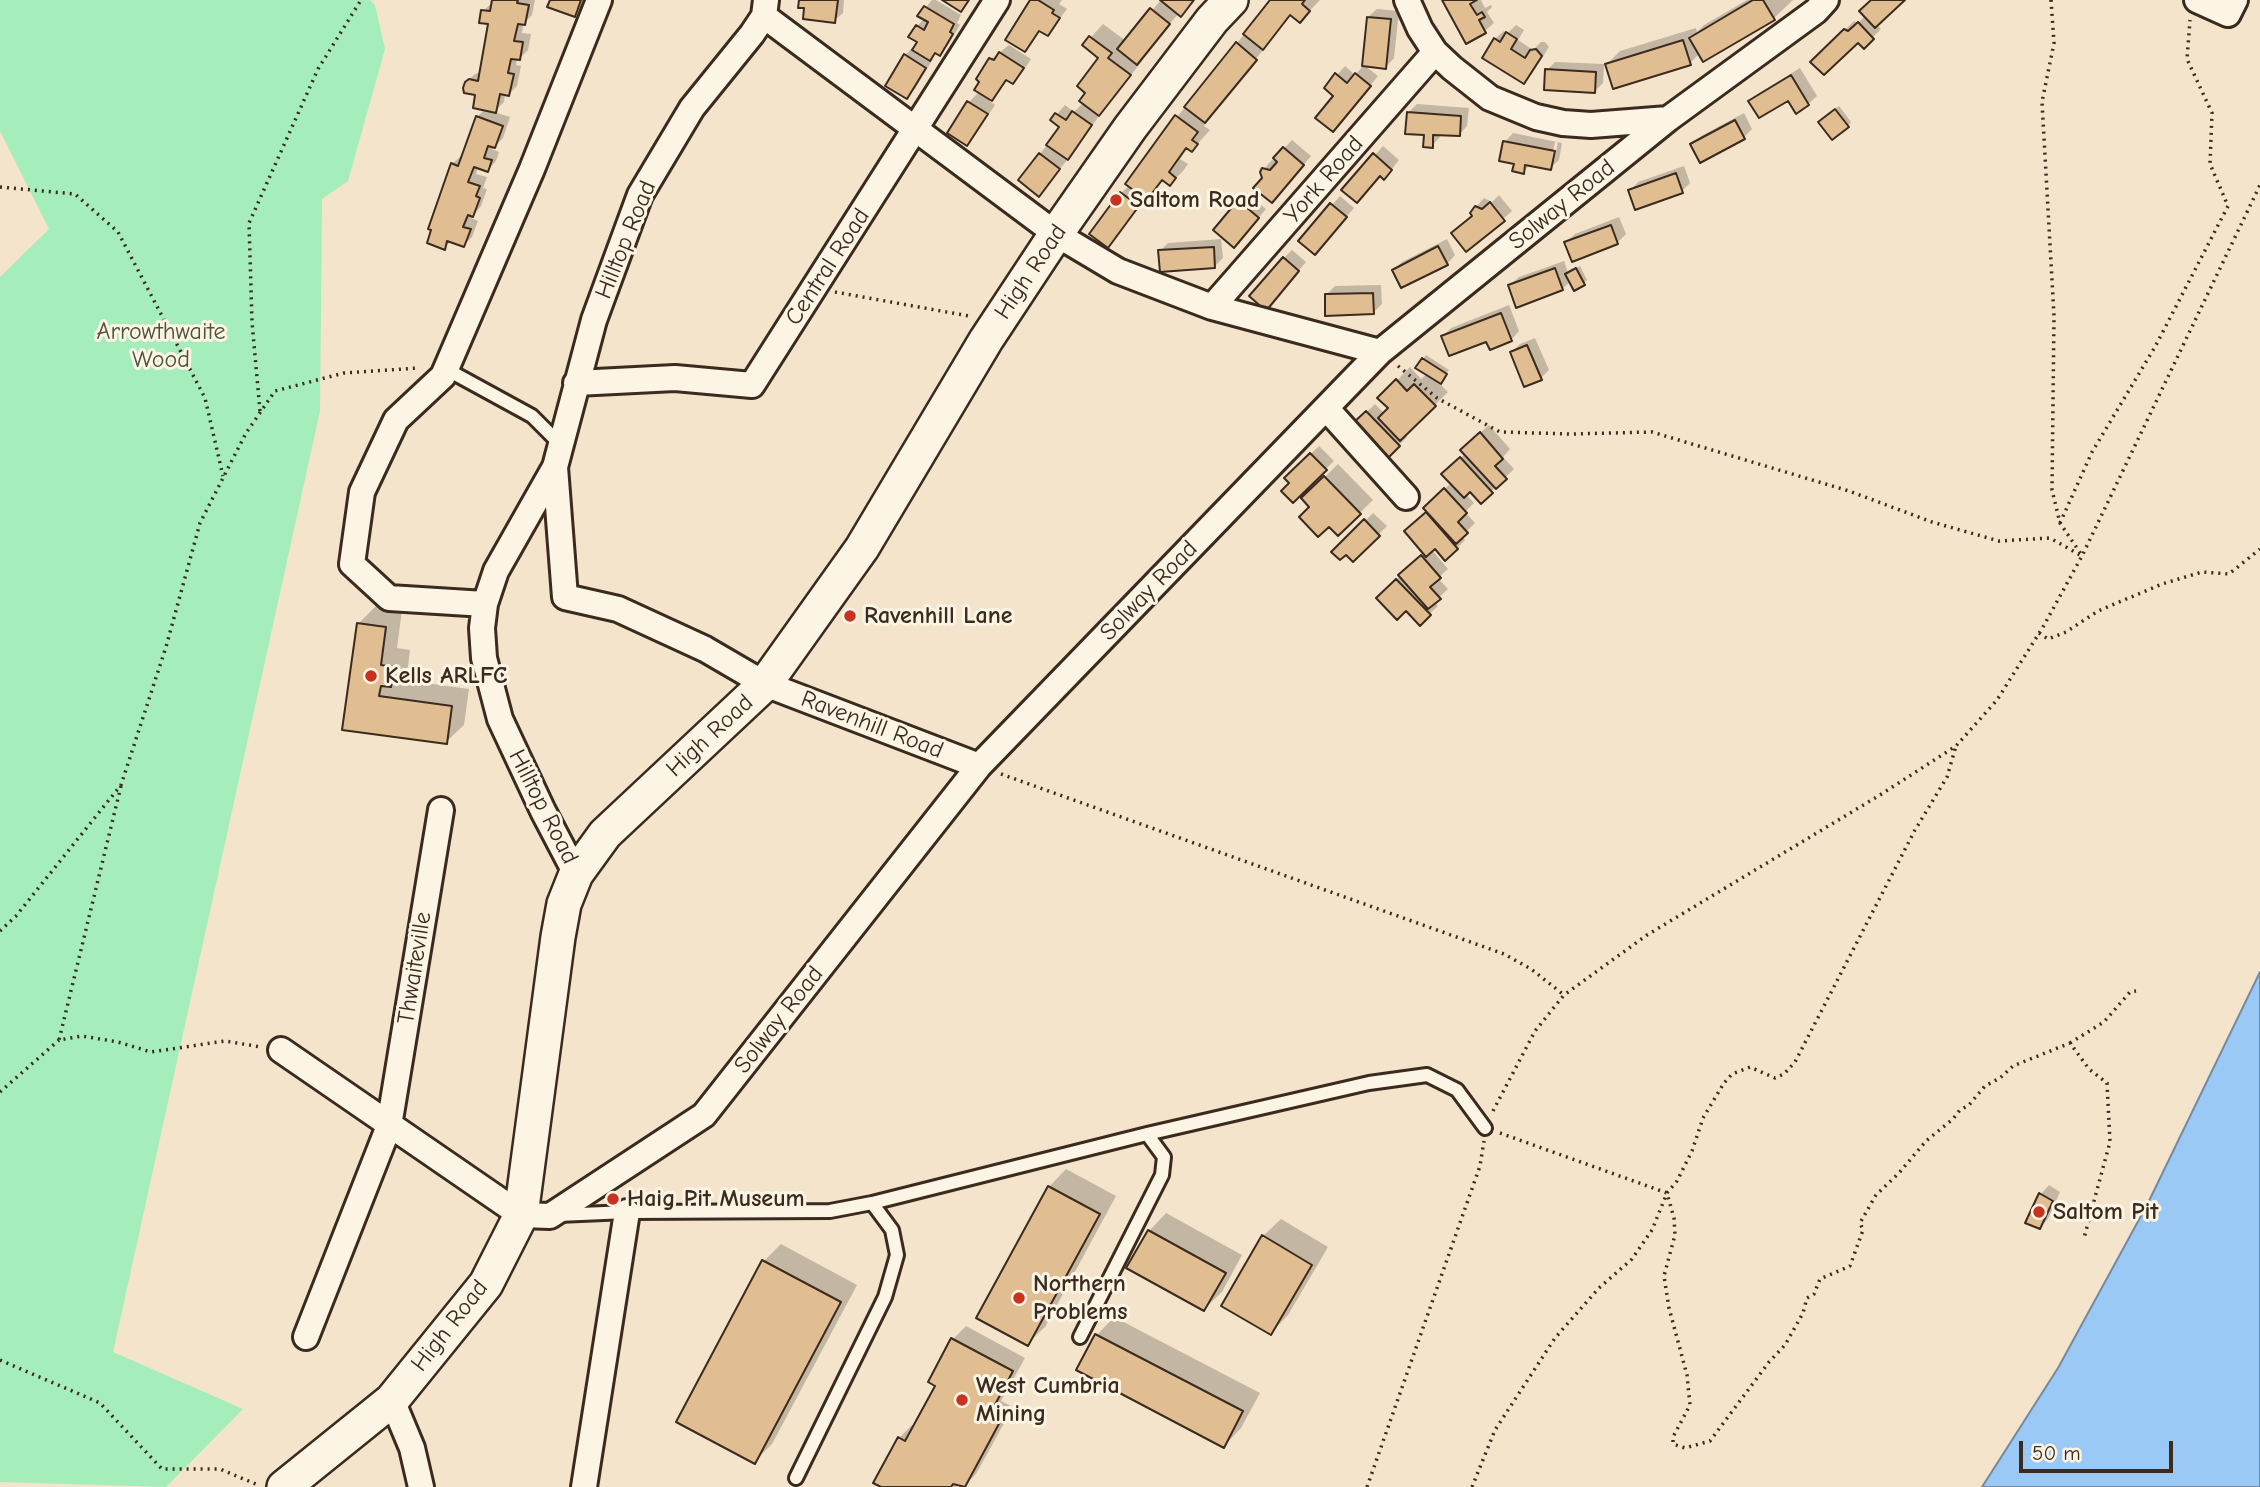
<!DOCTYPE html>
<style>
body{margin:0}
#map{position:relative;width:2260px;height:1487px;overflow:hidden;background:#f4e4cc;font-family:"Comic Neue",sans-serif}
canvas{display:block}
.scale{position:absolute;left:2019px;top:1441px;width:154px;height:32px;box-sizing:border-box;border:4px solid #3b2a1e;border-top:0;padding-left:9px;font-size:21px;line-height:24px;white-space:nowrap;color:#3b2a1e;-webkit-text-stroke:5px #fcf5e5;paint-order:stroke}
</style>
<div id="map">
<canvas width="2260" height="1487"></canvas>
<div class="scale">50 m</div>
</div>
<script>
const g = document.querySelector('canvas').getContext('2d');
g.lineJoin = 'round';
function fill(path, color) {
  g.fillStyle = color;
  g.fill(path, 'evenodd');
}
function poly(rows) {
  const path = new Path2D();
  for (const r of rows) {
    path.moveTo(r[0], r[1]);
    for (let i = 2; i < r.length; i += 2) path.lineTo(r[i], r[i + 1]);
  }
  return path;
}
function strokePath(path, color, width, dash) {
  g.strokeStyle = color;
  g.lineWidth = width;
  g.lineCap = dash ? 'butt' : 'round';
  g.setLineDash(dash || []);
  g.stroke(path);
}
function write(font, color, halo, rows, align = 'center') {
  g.font = font + ' "Comic Neue",sans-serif';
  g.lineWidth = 6;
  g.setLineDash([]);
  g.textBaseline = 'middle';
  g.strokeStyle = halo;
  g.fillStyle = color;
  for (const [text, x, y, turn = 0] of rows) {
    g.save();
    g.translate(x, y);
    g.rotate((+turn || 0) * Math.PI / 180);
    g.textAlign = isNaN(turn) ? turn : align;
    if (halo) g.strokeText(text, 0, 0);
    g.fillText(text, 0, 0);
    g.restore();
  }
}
const green = poly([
 [0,0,370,0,375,5,385,49,348,181,322,199,320,411,113,1352,243,1409,166,1487,0,1482,0,277,49,229,0,131]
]);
const water = poly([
 [2260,972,2260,1487,1982,1487,2058,1368,2147,1205,2260,972]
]);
const shadow = poly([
 [495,0,535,0,532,15,523,24,522,33,531,34,528,50,519,59,517,58,516,65,521,66,517,86,509,94,505,94,504,102,494,112,510,117,503,138,492,149,499,152,496,161,488,170,478,167,476,174,487,177,483,188,487,189,481,206,471,218,478,221,472,237,464,245,451,241,444,248,452,164,461,156,463,157,477,117,485,109,477,93,466,82,475,74,481,72,490,23,483,11],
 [551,0,585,0,583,7,574,15],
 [800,0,844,0,843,13,834,21],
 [932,0,936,0,961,15,957,23,960,25,948,45,940,54,937,52,931,57,933,59,915,89,907,97,905,55,919,41,917,26,925,18,920,15],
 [1033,0,1062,0,1059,4,1067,9,1048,34,1041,30,1025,50],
 [1161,0,1194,0,1179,13,1140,59,1142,61,1112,100,1097,115,1099,116,1076,149,1039,195,1040,154,1061,126,1052,120,1065,105,1074,112,1084,102,1101,57,1084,45,1103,24,1126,41],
 [1272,0,1320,0,1300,21,1292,14,1209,117,1204,126,1210,130,1192,150,1188,148,1180,159,1188,164,1183,171,1170,184,1164,180,1146,197,1108,245,1121,193,1130,185,1177,117],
 [1444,0,1481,0,1485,8,1491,5,1492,7,1487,12,1494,23,1485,31,1467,41],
 [1747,0,1793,0,1774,18,1700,53,1690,63,1607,64,1620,51,1696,28,1697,32,1704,25],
 [1873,0,1902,0,1876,24,1881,29,1864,46,1858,40,1812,62,1854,21,1858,23,1866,15],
 [1377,9,1399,11,1394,58,1386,67,1368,17],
 [1516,25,1524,30,1518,40,1533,50,1541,42,1545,42,1549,47,1532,74,1524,82,1495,39,1504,31,1508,33],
 [1009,45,1031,59,1021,74,1013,82,1008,79,989,101,995,105,975,135,967,143,949,132,969,102,979,92,991,59],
 [1555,62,1604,64,1603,83,1595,91,1547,70],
 [1364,65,1378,76,1341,122,1336,96,1337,75,1345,66,1355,75],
 [1800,68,1817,96,1808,104,1789,98,1750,101,1759,93],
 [1417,104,1469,108,1467,126,1459,135,1441,133,1440,137,1432,146,1426,133,1408,113],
 [1839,106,1851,122,1848,126,1824,118],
 [1744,113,1752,129,1744,137,1692,144,1701,136],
 [1513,133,1562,143,1559,160,1550,168,1530,165,1523,172,1505,142],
 [1555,142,1558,142,1554,161,1551,161],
 [1292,140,1311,156,1280,193,1264,178,1264,169,1272,160,1280,163,1275,158],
 [1383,146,1399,160,1392,169,1384,178,1380,175,1344,190],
 [1684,166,1690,183,1682,191,1630,191,1638,182],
 [1247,193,1266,209,1242,237,1239,202],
 [1499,195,1512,211,1467,250,1476,207,1484,198,1492,202],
 [1340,196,1354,208,1323,244,1332,205],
 [1619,217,1626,234,1617,243,1566,242,1575,234],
 [1221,239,1223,258,1214,267,1160,251,1168,243],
 [1447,239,1455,255,1447,264,1394,270,1402,262],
 [1292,250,1306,262,1274,300,1284,258],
 [1564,261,1568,273,1580,266,1587,280,1584,283,1571,281,1562,289,1510,285,1519,277],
 [1381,285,1382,304,1373,313,1326,295,1335,286],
 [1509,305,1519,331,1511,340,1443,336,1451,328],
 [1535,338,1549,370,1541,378,1512,352,1520,344],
 [1426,355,1449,370,1439,383,1448,392,1405,434,1407,437,1382,462,1355,423,1375,404,1385,414,1390,408,1380,398,1410,367,1421,379,1427,374,1423,359],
 [1489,425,1510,449,1503,457,1514,469,1481,501,1470,490,1466,494,1474,503,1465,512,1475,523,1462,536,1465,540,1457,548,1435,547,1432,550,1448,569,1438,578,1448,589,1434,602,1438,606,1420,623,1406,609,1378,598,1425,552,1415,523,1427,512,1425,508,1451,483,1444,474,1466,453,1471,441],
 [1319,446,1334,461,1293,501,1291,483,1286,478],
 [1338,464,1373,500,1338,534,1304,498],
 [1373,513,1387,526,1353,560,1346,552,1334,552],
 [376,606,402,610,397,648,410,650,408,667,396,679,469,689,464,725,446,742,344,728,358,624],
 [1066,1169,1116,1196,1045,1327,1027,1344,1049,1187],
 [2049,1185,2060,1192,2048,1219,2040,1227,2027,1222,2041,1194],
 [1166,1213,1242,1255,1222,1292,1204,1309,1149,1231],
 [1281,1219,1328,1247,1288,1315,1271,1333,1263,1236],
 [781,1244,857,1285,772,1444,754,1462,764,1261],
 [1114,1317,1260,1393,1241,1428,1224,1446,1078,1370,1097,1335],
 [966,1326,1025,1358,1001,1401,1013,1407,976,1474,963,1487,957,1484,956,1487,885,1487,899,1438,912,1425,915,1427,937,1385,953,1339]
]);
const building = poly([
 [492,0,518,0,517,3,529,5,525,25,518,24,514,41,523,42,520,60,511,59,508,73,514,74,509,96,500,94,496,113,473,108,475,95,464,93,463,88,465,82,469,79,478,81,488,24,479,23,481,10,490,11,492,0],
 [550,0,581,0,575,17,547,7,550,0],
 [799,0,838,0,835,23,803,19,804,8,798,8,799,0],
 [942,0,969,0,961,12,942,0],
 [1030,0,1038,0,1054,10,1052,13,1060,18,1048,36,1039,31,1025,52,1005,40,1030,0],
 [1160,0,1194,0,1181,17,1160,0],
 [1270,0,1305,0,1302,4,1310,11,1300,23,1290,15,1263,50,1243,34,1270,0],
 [1442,0,1477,0,1470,4,1477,15,1482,12,1485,17,1479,20,1486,33,1466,44,1442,0],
 [1753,0,1763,0,1775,20,1703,62,1689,38,1753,0],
 [1871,0,1905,0,1875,28,1859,11,1871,0],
 [924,6,954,24,950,32,953,34,940,56,935,53,930,61,912,50,917,42,908,37,916,25,924,30,928,22,917,16,924,6],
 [1150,8,1170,24,1137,65,1117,49,1150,8],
 [1367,17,1391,19,1386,69,1362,66,1367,17],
 [1858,22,1874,39,1864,49,1858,43,1824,75,1810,62,1844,29,1848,31,1858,22],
 [1506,32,1517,39,1511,49,1525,58,1530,50,1536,49,1542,56,1524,84,1482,58,1494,38,1500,42,1506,32],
 [1089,36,1112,53,1108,58,1131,75,1099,116,1079,101,1085,93,1077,86,1098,58,1082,45,1089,36],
 [1683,40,1691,65,1613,89,1605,64,1683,40],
 [1236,42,1257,60,1205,123,1184,107,1236,42],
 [999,52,1024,68,1013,84,1006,80,992,101,974,90,979,82,976,79,989,58,994,60,999,52],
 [904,54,926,68,907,99,885,86,904,54],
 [1545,69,1596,72,1595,93,1544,90,1545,69],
 [1335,73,1347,83,1355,73,1371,86,1333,132,1315,118,1333,96,1324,88,1335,73],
 [1791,75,1809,105,1796,114,1788,101,1759,118,1748,101,1791,75],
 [967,101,988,114,967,146,947,133,967,101],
 [1835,109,1849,127,1832,140,1818,122,1835,109],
 [1072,111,1092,125,1068,160,1046,145,1059,127,1050,120,1055,113,1066,120,1072,111],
 [1407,112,1461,116,1460,136,1433,135,1433,148,1423,147,1424,135,1405,134,1407,112],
 [1175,115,1198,132,1192,140,1198,144,1192,152,1186,148,1169,172,1176,178,1170,186,1162,180,1147,200,1125,184,1175,115],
 [476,116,503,126,495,148,488,146,484,158,492,160,488,172,474,167,468,182,480,186,476,196,480,198,473,217,468,215,463,227,471,229,464,247,447,241,445,250,427,243,431,230,428,229,451,163,458,166,476,116],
 [1735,120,1745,139,1700,163,1690,144,1735,120],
 [1503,141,1555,151,1551,170,1525,165,1524,174,1512,171,1514,164,1499,161,1503,141],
 [1283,147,1304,165,1272,203,1253,188,1262,178,1260,172,1262,168,1270,170,1277,162,1273,158,1283,147],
 [1039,153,1060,169,1039,197,1018,180,1039,153],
 [1373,153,1392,170,1384,180,1380,176,1357,203,1341,190,1373,153],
 [1676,173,1683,193,1635,210,1628,190,1676,173],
 [1120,192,1139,206,1108,248,1089,234,1120,192],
 [1238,200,1259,218,1234,248,1213,230,1238,200],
 [1490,202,1505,221,1466,252,1451,233,1472,216,1470,213,1475,206,1482,209,1490,202],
 [1330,203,1347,217,1315,255,1298,241,1330,203],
 [1611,225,1618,244,1572,262,1564,242,1611,225],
 [1438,246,1448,265,1401,288,1392,270,1438,246],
 [1214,247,1215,268,1160,272,1158,250,1214,247],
 [1283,257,1299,271,1266,311,1249,296,1283,257],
 [1555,268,1563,290,1516,308,1508,285,1555,268],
 [1576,268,1585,285,1574,291,1565,274,1576,268],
 [1373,293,1374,314,1325,316,1325,294,1373,293],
 [1501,313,1512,341,1490,350,1486,342,1449,356,1441,336,1501,313],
 [1527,345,1542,380,1524,387,1510,352,1527,345],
 [1422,358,1447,374,1441,384,1415,368,1422,358],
 [1396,379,1407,391,1414,384,1436,406,1400,441,1378,418,1388,408,1377,398,1396,379],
 [1366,411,1400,446,1382,464,1353,423,1366,411],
 [1480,432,1503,459,1495,466,1507,479,1496,489,1460,450,1480,432],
 [1310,453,1327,470,1293,503,1281,491,1289,483,1284,478,1310,453],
 [1460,457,1493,493,1481,504,1470,492,1464,498,1441,474,1460,457],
 [1324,476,1361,514,1338,536,1329,527,1318,537,1299,517,1309,507,1301,498,1324,476],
 [1444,488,1467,513,1458,522,1468,533,1456,544,1423,508,1444,488],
 [1426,512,1458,549,1445,561,1435,549,1426,557,1404,531,1426,512],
 [1364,519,1380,536,1353,562,1346,555,1340,560,1331,552,1364,519],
 [1421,555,1441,578,1430,587,1441,599,1428,609,1398,575,1421,555],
 [1396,579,1431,615,1420,626,1406,611,1397,620,1376,598,1396,579],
 [357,623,386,627,381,665,394,667,391,687,381,686,379,696,452,706,447,744,342,730,357,623],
 [1048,1186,1100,1214,1028,1346,976,1318,1048,1186],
 [2039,1193,2053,1201,2040,1229,2025,1223,2039,1193],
 [1148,1230,1226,1273,1204,1311,1126,1268,1148,1230],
 [1262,1235,1312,1265,1271,1335,1221,1306,1262,1235],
 [762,1260,841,1302,755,1464,676,1422,762,1260],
 [1095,1334,1243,1411,1224,1448,1076,1370,1095,1334],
 [951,1338,1013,1371,990,1414,1001,1420,965,1487,953,1484,951,1487,881,1487,873,1483,898,1437,905,1441,935,1386,928,1382,951,1338]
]);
const path = poly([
 [2051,0,2054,43,2042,102,2054,316,2052,490,2060,523,2081,554],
 [0,187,75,194,118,232,205,398,223,476],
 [835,292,969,316],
 [1398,366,1437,398,1500,432,1571,434,1652,432,1849,491,1932,522,1999,541,2050,538,2082,556],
 [260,411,252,322,249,223,318,69,361,0],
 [2060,523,2092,452,2155,347,2228,206,2210,164,2212,113,2187,59,2190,20],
 [2039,633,2048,639,2066,632,2098,611,2162,584,2202,572,2229,574,2260,549],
 [1001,774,1504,954,1531,969,1564,995],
 [121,786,59,1040,82,1036,118,1042,151,1052,225,1041,261,1047],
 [0,931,16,916,121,785,166,647,200,523,246,433,275,391,344,373,418,368],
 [2070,1043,2104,1022,2130,992,2136,991],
 [0,1092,59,1040],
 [1493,1111,1535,1031,1564,995,1647,935,1880,795,1956,746,1997,700,2043,627,2082,556,2260,185],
 [1500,1133,1667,1193,1674,1218,1675,1235,1664,1276,1669,1308,1687,1375,1690,1405,1673,1437,1673,1444,1685,1448,1710,1441,1769,1362,1785,1345,1803,1313,1807,1298,1814,1294,1820,1279,1850,1266,1863,1230,1860,1223,1876,1195,1899,1173,1926,1141,1953,1119,1960,1110,1969,1105,1985,1086,2000,1078,2013,1066,2070,1043,2089,1069,2107,1083,2110,1142,2084,1238],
 [0,1360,100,1403,162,1469,220,1469,258,1485],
 [1367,1487,1480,1166,1484,1141],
 [1472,1487,1495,1430,1555,1338,1599,1288,1632,1259,1652,1230,1667,1193,1677,1181,1692,1151,1703,1118,1724,1083,1732,1074,1750,1067,1775,1078,1784,1074,1795,1062,1915,830,1947,777,1956,746]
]);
const lane = poly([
 [446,369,532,416,561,445],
 [558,1215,627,1212,830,1211,872,1203,1147,1134,1369,1083,1427,1075,1457,1090,1485,1128],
 [1080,1337,1162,1175,1164,1157,1147,1134],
 [796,1478,885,1297,897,1255,892,1230,872,1203]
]);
const street = poly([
 [766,0,764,16,752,34,692,108,640,195,594,320,555,467,565,597,618,609,705,649,765,684,979,766],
 [1407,0,1420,29,1435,52,1452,68,1490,98,1536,117,1563,123,1591,125,1668,119],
 [2197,0,2228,14,2235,0],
 [764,16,1056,234,1118,271,1212,307,1380,352],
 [1212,307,1435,52],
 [576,383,675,378,752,385,997,0],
 [1326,408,1406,497],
 [555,467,496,571,485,604,482,628,484,658,500,719,543,811,576,874],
 [485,604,389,598,352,564,362,492,396,420,443,376,532,169,599,0],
 [281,1050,521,1215,550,1216,704,1115,979,766,1380,352,1668,119,1816,11,1826,0],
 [306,1337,389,1126,441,810],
 [392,1400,412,1448,421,1487],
 [584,1487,627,1212]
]);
const secondary = poly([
 [284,1487,392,1400,486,1284,521,1215,558,937,564,904,576,874,605,834,765,684,862,548,986,340,1056,234,1130,128,1212,20,1231,0]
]);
const markers = [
 [1116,200,7,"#c8321e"],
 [850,616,7,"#c8321e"],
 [371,676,7,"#c8321e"],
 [613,1199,7,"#c8321e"],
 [2039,1212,7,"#c8321e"],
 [1019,1298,7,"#c8321e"],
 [962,1400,7,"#c8321e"]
];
const streetNames = [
 ["York Road",1324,180,-49],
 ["Solway Road",1562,205,-39],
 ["Hilltop Road",626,240,-68],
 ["Central Road",828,267,-57],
 ["High Road",1031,272,-56],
 ["Solway Road",1149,591,-46],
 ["Ravenhill Road",872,725,21],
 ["High Road",710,736,-43],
 ["Hilltop Road",543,807,63],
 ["Thwaiteville",415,968,-81],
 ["Solway Road",779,1020,-52],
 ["High Road",450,1326,-52]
];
const poiNames = [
 ["Saltom Road",1130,200],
 ["Ravenhill Lane",864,616],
 ["Kells ARLFC",385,676],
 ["Haig Pit Museum",627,1199],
 ["Saltom Pit",2053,1212],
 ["Northern",1033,1284],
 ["Problems",1033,1312],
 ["West Cumbria",976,1386],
 ["Mining",976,1414]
];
const parkNames = [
 ["Arrowthwaite",161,332],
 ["Wood",161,360]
];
fill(green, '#a5edbb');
fill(water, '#9bc9f6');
strokePath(water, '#7589a0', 2);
fill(shadow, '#0003');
fill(building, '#e1bd92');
strokePath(building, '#3b2a1e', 2);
strokePath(lane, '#3b2a1e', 18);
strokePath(street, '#3b2a1e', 30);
strokePath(secondary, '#3b2a1e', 38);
strokePath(path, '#3b2a1e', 3.5, [2, 5]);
strokePath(lane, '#fcf5e5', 12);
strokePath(street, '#fcf5e5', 24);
strokePath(secondary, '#fcf5e5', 33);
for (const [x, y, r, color] of markers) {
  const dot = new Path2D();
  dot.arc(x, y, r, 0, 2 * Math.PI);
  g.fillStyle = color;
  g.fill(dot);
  strokePath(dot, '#fcf5e5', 2.5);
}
write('24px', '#3b2a1e', '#fcf5e5', streetNames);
write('bold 24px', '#3b2a1e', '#fcf5e5', poiNames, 'left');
write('24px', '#50513d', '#fcf5e5', parkNames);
</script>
